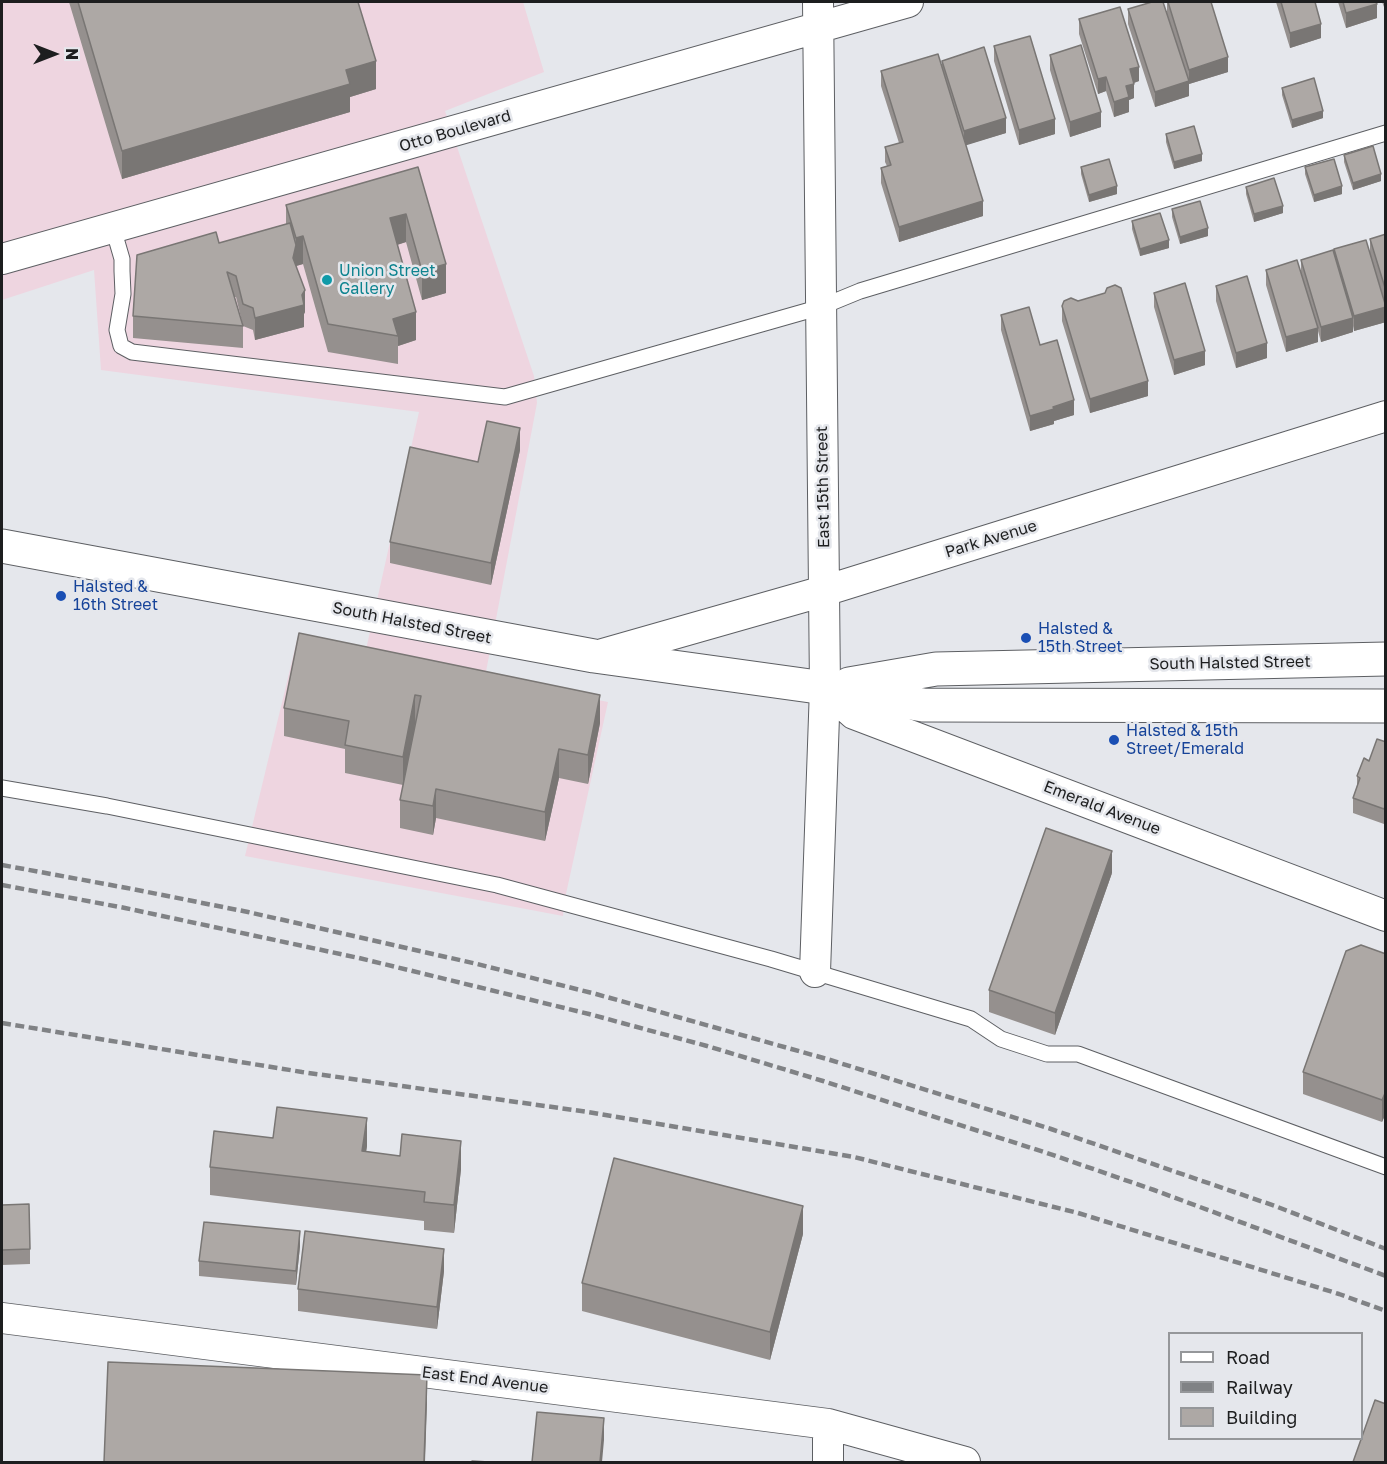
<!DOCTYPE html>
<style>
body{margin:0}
#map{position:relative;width:1387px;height:1464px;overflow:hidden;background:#e5e7ec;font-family:"Golos Text",sans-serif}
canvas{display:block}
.frame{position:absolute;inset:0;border:3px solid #1d1e1f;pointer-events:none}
.legend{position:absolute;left:1168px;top:1332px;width:195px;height:108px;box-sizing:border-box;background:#e5e7ec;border:2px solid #95979a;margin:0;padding:8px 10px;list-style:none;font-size:18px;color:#1d1e1f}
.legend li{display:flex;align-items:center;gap:12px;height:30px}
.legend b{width:30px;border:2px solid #95979a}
.north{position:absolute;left:24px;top:24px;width:60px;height:60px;-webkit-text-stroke:4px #e5e7ec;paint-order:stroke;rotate:90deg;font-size:16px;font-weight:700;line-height:24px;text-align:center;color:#1d1e1f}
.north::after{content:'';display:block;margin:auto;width:21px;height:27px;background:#1d1e1f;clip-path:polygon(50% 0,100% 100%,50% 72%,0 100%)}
</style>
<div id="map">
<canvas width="1387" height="1464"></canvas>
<div class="frame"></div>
<ul class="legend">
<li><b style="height:8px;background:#fff"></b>Road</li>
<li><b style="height:8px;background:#808285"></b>Railway</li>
<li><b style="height:16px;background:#ada8a5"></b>Building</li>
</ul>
<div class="north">N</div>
</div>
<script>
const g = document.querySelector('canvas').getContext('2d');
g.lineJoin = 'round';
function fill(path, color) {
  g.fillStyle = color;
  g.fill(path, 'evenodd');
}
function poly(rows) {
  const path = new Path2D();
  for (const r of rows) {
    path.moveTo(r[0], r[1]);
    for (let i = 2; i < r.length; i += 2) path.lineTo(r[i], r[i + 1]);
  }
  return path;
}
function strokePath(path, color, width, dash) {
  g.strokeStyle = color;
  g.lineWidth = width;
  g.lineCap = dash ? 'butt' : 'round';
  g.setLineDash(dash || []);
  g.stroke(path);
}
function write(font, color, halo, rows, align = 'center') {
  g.font = font + ' "Golos Text",sans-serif';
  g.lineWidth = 5;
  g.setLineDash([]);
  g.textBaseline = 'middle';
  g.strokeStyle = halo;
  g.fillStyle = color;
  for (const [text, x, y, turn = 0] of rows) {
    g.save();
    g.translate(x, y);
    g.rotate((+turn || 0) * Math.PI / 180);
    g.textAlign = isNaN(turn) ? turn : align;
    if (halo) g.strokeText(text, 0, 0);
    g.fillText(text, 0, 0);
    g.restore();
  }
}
const commercial = poly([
 [2,2,523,2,544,72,445,111,534,376,537,403,485,677,608,702,564,903,563,916,245,856,298,636,365,654,419,412,101,370,94,270,2,300]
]);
const lane = poly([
 [113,228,122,259,122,271,123,294,117,330,121,346,132,352,505,397,821,307,860,291,1386,133],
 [2,788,107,806,497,885,771,959,971,1019,1001,1039,1047,1054,1078,1054,1386,1167]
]);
const street = poly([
 [2,259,908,2],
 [596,656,824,591,1386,416],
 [825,688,854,714,1386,916],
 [815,972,825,688,818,2],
 [2,1318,828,1424,965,1462],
 [828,1424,828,1462]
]);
const secondary = poly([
 [2,546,594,656,825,688,923,705,1386,706],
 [849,684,936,669,1386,659]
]);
const rail = poly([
 [2,865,127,888,248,912,477,964,596,994,827,1059,1051,1129,1275,1206,1386,1249],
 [2,885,125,908,359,958,589,1014,707,1046,823,1081,1047,1153,1154,1190,1386,1276],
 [2,1023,302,1072,588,1112,854,1157,1078,1213,1339,1294,1386,1311]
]);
const wall = poly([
 [69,2,358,2,376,89,350,97,350,112,122,179],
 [1167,2,1211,2,1228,72,1189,84,1189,96,1155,107,1128,24,1128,9,1167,11],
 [1276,2,1315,2,1321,38,1290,48],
 [1338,2,1376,2,1377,18,1346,28],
 [1382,2,1386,2,1386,12],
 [1079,19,1139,81,1134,83,1134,98,1129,100,1129,112,1114,117,1106,91,1098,94,1079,34],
 [994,46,1055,134,1019,145,994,61],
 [1050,55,1101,127,1070,137,1050,70],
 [942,61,1006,133,965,145,983,216,899,242,881,183,881,168,887,166,885,162,885,147,899,143,881,86,881,71,942,69],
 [1282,88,1323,118,1292,128,1282,95],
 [1166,134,1202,161,1174,169,1166,142],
 [1344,155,1381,181,1353,190,1344,162],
 [418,167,446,293,422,300,406,242,397,245,416,340,398,346,398,364,328,352,303,264,296,266,305,312,304,314,304,327,255,340,253,330,243,326,236,297,234,297,243,326,243,348,133,338,133,316,219,243,286,224,286,205],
 [1081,167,1117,194,1089,202,1081,174],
 [1305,167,1342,194,1314,202,1305,174],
 [1246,187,1283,213,1254,222,1246,194],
 [1172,209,1208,236,1180,244,1172,217],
 [1132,221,1169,248,1140,256,1132,229],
 [1386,234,1386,322,1354,331,1353,326,1353,332,1321,342,1318,331,1318,342,1286,352,1266,285,1266,270,1301,272,1301,260,1334,256,1334,249,1370,253,1370,239],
 [1216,286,1267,358,1236,368,1216,301],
 [1105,293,1148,396,1090,413,1062,321,1062,306],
 [1154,293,1205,365,1174,375,1154,307],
 [1001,315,1040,345,1074,415,1054,421,1054,424,1030,431,1001,330],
 [520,450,491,585,390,563,390,542,478,462],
 [299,633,600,723,588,784,559,778,545,841,436,818,433,835,400,828,400,800,416,724,403,785,345,773,345,749,284,736,284,708],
 [1386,742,1386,819,1384,824,1353,813,1353,798,1357,786,1357,776],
 [1112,873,1055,1035,989,1012,989,990],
 [1386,954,1386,1113,1382,1122,1303,1094,1303,1072],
 [273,1138,367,1146,366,1151,461,1169,454,1233,424,1230,424,1221,210,1195,210,1167],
 [2,1205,30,1249,30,1264,2,1265],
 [803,1234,770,1360,582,1311,582,1283],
 [300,1246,296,1285,199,1276,199,1261],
 [444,1271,437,1329,298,1311,298,1289]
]);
const shadedWall = poly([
 [1377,4,1377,18,1346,28,1346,13],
 [1321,24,1321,38,1290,48,1290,33],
 [1228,57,1228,72,1189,84,1189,96,1155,107,1155,92,1189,81,1189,70],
 [376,61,376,89,350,97,350,112,122,179,122,151,346,70],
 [1139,67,1139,81,1130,84,1130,69],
 [1106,77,1106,91,1098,94,1098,79],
 [1134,84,1134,98,1129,100,1129,112,1114,117,1114,102,1126,86],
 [1323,111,1323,118,1292,128,1292,120],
 [1101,112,1101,127,1070,137,1070,122],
 [1006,118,1006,133,964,146,964,131],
 [1055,119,1055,134,1019,145,1019,130],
 [1202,154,1202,161,1174,169,1174,162],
 [1381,174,1381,181,1353,190,1353,183],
 [1117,186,1117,194,1089,202,1089,195],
 [1342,186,1342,194,1314,202,1314,195],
 [983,201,983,216,899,242,899,227],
 [1283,206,1283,213,1254,222,1254,214],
 [406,214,406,242,390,247,390,218],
 [1208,228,1208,236,1180,244,1180,237],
 [303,236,303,264,296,266,293,258,296,245,296,238],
 [1169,240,1169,248,1140,256,1140,249],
 [446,264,446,293,422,300,422,271],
 [305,290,305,312,304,314,304,327,255,340,255,318,302,295],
 [1386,307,1386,322,1354,331,1354,316],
 [416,312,416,340,398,346,398,336,393,319],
 [1353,318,1353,332,1321,342,1321,327],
 [1318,328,1318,342,1286,352,1286,337],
 [1267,343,1267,358,1236,368,1236,353],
 [1205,351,1205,365,1174,375,1174,360],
 [1148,381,1148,396,1090,413,1090,399],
 [1074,400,1074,415,1054,421,1054,424,1030,431,1030,416,1053,407],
 [520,428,520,450,491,585,491,563],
 [415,695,415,724,403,785,403,757],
 [600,695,600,723,588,784,588,755],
 [559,749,559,778,545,841,545,812],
 [436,789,436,818,433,835,433,806],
 [1386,804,1386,819,1384,824,1384,809],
 [1112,851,1112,873,1055,1035,1055,1013],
 [1386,1091,1386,1113,1382,1122,1382,1100],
 [367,1118,367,1146,362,1179,362,1151],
 [461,1141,461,1169,454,1233,454,1205],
 [803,1206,803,1234,770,1360,770,1332],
 [300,1231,300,1246,296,1285,296,1271],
 [444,1249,444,1271,437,1329,437,1307],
 [427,1375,427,1403,425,1462,424,1462],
 [604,1418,604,1440,602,1462,600,1462]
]);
const building = poly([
 [78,2,358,2,376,61,346,70,350,84,122,151,78,2],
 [1152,2,1163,2,1189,81,1155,92,1128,9,1152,2],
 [1168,2,1211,2,1228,57,1189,70,1168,2],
 [1281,2,1315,2,1321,24,1290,33,1281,2],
 [1343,2,1376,2,1377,4,1346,13,1343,2],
 [1120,7,1139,67,1130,69,1134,84,1126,86,1129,97,1114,102,1106,77,1098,79,1079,19,1120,7],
 [1030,36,1055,119,1019,130,994,46,1030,36],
 [1081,45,1101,112,1070,122,1050,55,1081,45],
 [984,47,1006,118,964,131,942,61,984,47],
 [938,54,983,201,899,227,881,168,891,165,885,147,903,142,881,71,938,54],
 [1314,78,1323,111,1292,120,1282,88,1314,78],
 [1194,126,1202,154,1174,162,1166,134,1194,126],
 [1373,146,1381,174,1353,183,1344,155,1373,146],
 [1109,159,1117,186,1089,195,1081,167,1109,159],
 [1334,159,1342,186,1314,195,1305,167,1334,159],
 [418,167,446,264,422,271,406,214,390,218,416,312,393,319,398,336,328,324,303,236,296,238,286,205,418,167],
 [1274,178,1283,206,1254,214,1246,187,1274,178],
 [1200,201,1208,228,1180,237,1172,209,1200,201],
 [1160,213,1169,240,1140,249,1132,221,1160,213],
 [290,223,296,245,293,258,305,290,302,295,304,305,255,318,253,308,243,304,236,276,227,272,243,326,133,316,137,255,216,232,219,243,290,223],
 [1386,234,1386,291,1370,239,1386,234],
 [1366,240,1386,307,1354,316,1334,249,1366,240],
 [1333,250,1353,318,1321,327,1301,260,1333,250],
 [1297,260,1318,328,1286,337,1266,270,1297,260],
 [1247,276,1267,343,1236,353,1216,286,1247,276],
 [1185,283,1205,351,1174,360,1154,293,1185,283],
 [1115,285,1121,288,1148,381,1090,399,1062,306,1064,301,1071,298,1078,301,1105,293,1107,288,1115,285],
 [1029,307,1040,345,1057,340,1074,400,1053,407,1054,409,1030,416,1001,315,1029,307],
 [487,421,520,428,491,563,390,542,410,447,478,462,487,421],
 [299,633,600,695,588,755,559,749,545,812,436,789,433,806,400,800,421,696,415,695,403,757,345,745,349,721,284,708,299,633],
 [1377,739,1386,742,1386,804,1384,809,1353,798,1360,778,1357,776,1364,758,1369,761,1377,739],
 [1046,828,1112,851,1055,1013,989,990,1046,828],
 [1361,945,1386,954,1386,1091,1382,1100,1303,1072,1346,951,1361,945],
 [277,1107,367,1118,362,1151,400,1156,402,1134,461,1141,454,1205,424,1202,425,1192,210,1167,214,1131,273,1138,277,1107],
 [614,1158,803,1206,770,1332,582,1283,614,1158],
 [29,1204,30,1249,2,1250,2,1205,29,1204],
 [204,1222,300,1231,296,1271,199,1261,204,1222],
 [305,1231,444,1249,437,1307,298,1289,305,1231],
 [108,1362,427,1375,424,1462,104,1462,108,1362],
 [1375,1400,1386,1404,1386,1462,1353,1462,1375,1400],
 [537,1412,604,1418,600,1462,532,1462,537,1412],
 [472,1461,489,1462,472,1462,472,1461]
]);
const markers = [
 [327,280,6,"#0f9aa8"],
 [61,596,6,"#1a4fb4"],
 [1026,638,6,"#1a4fb4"],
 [1114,740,6,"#1a4fb4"]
];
const streetNames = [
 ["Otto Boulevard",455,131,-16],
 ["East 15th Street",823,487,-91],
 ["Park Avenue",991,539,-17],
 ["South Halsted Street",412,623,11],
 ["South Halsted Street",1230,663,-1],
 ["Emerald Avenue",1102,808,21],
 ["East End Avenue",485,1380,7]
];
const cultureNames = [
 ["Union Street",339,271],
 ["Gallery",339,289]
];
const transitNames = [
 ["Halsted &",73,587],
 ["16th Street",73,605],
 ["Halsted &",1038,629],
 ["15th Street",1038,647],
 ["Halsted & 15th",1126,731],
 ["Street/Emerald",1126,749]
];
fill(commercial, '#eed5e0');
strokePath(lane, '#5d5f63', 17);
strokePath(street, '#5d5f63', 32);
strokePath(secondary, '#5d5f63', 35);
strokePath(lane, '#fff', 15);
strokePath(street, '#fff', 30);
strokePath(secondary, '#fff', 33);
strokePath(rail, '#808285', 4.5, [9, 4.5]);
fill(wall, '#95908e');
fill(shadedWall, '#797674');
fill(building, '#ada8a5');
strokePath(building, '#797674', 1.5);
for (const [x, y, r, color] of markers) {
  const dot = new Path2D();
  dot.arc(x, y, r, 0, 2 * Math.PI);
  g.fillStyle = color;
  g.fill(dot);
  strokePath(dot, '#e5e7ec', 2);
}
write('16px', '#1d1e1f', '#e5e7ec', streetNames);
write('16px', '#0d838f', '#e5e7ec', cultureNames, 'left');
write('16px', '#164399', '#e5e7ec', transitNames, 'left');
</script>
